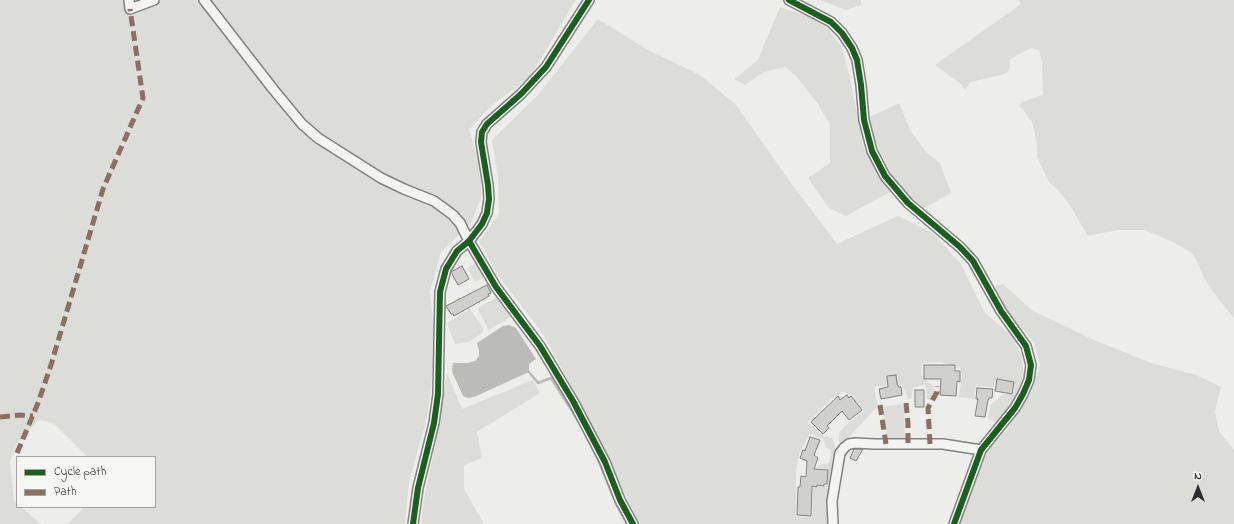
<!DOCTYPE html>
<style>
body{margin:0}
#map{position:relative;width:1234px;height:524px;overflow:hidden;background:#ededeb;font-family:"Indie Flower",sans-serif}
canvas{display:block}
.legend{position:absolute;left:16px;top:456px;width:140px;height:52px;box-sizing:border-box;background:#f6f6f2;border:1px solid #a5a5a2;margin:0;padding:5px 7px;list-style:none;font-size:12px;color:#2b2b2b}
.legend li{display:flex;align-items:center;gap:8px;height:20px}
.legend b{width:20px;border:1px solid #a5a5a2}
.north{position:absolute;left:1178px;top:468px;width:40px;height:40px;-webkit-text-stroke:3px #f6f6f2;paint-order:stroke;rotate:0deg;font-size:11px;font-weight:700;line-height:16px;text-align:center;color:#2b2b2b}
.north::after{content:'';display:block;margin:auto;width:14px;height:18px;background:#2b2b2b;clip-path:polygon(50% 0,100% 100%,50% 72%,0 100%)}
</style>
<div id="map">
<canvas width="1234" height="524"></canvas>
<ul class="legend">
<li><b style="height:5px;background:#1b5e20"></b>Cycle path</li>
<li><b style="height:5px;background:#8d6e63"></b>Path</li>
</ul>
<div class="north">N</div>
</div>
<script>
const g = document.querySelector('canvas').getContext('2d');
g.lineJoin = 'round';
function fill(path, color) {
  g.fillStyle = color;
  g.fill(path, 'evenodd');
}
function poly(rows) {
  const path = new Path2D();
  for (const r of rows) {
    path.moveTo(r[0], r[1]);
    for (let i = 2; i < r.length; i += 2) path.lineTo(r[i], r[i + 1]);
  }
  return path;
}
function strokePath(path, color, width, dash) {
  g.strokeStyle = color;
  g.lineWidth = width;
  g.lineCap = dash ? 'butt' : 'round';
  g.setLineDash(dash || []);
  g.stroke(path);
}
const green = poly([
 [0,0,576,0,557,31,531,76,490,107,469,130,481,169,481,198,471,223,441,252,430,291,435,345,428,414,409,482,405,524,67,524,73,519,84,507,155,507,155,457,88,457,53,423,39,420,17,443,10,462,14,501,17,504,17,507,21,507,41,524,0,524],
 [820,0,861,0,861,5,846,10],
 [1018,0,1234,0,1234,318,1219,300,1205,280,1196,259,1191,252,1169,240,1144,230,1117,230,1088,236,1069,204,1057,189,1049,182,1037,157,1037,143,1032,122,1024,111,1019,106,1022,102,1043,95,1042,62,1039,50,1031,48,1010,59,1009,70,1005,74,971,82,965,90,960,83,935,65,1021,4],
 [780,7,813,18,828,29,842,47,849,74,864,148,885,184,892,191,846,216,829,208,808,178,830,163,830,125,818,104,796,76,785,67,764,72,745,85,734,79,758,60],
 [598,19,646,49,700,75,736,105,791,183,837,244,898,216,933,233,961,264,985,313,1011,335,1021,354,1024,376,1019,393,1011,407,995,422,988,418,991,404,1004,394,1013,394,1015,385,995,382,994,387,976,386,974,399,959,397,962,374,959,367,939,362,922,363,921,374,927,381,933,386,935,391,930,399,927,399,926,385,913,387,911,399,908,399,903,387,900,384,874,387,878,409,875,409,849,437,850,441,841,448,839,441,839,433,845,426,864,411,851,395,843,392,830,400,808,422,823,436,832,438,835,445,836,454,834,463,831,467,832,474,831,524,640,524,575,393,543,334,497,274,479,241,499,214,498,177,492,140,537,96],
 [809,434,824,439,825,447,831,450,829,463,819,465,817,468,828,469,827,486,813,488,812,517,796,517,796,469,800,451,805,443],
 [899,103,911,132,927,153,940,163,951,193,924,208,900,189,880,152,868,118],
 [477,262,485,276,475,282,467,268],
 [1003,284,1033,311,1094,340,1151,363,1196,375,1221,387,1215,411,1219,431,1234,450,1234,524,959,524,986,452,1007,430,1030,395,1040,365,1034,342,1009,314,995,286],
 [497,294,511,317,489,330,478,310,479,307,495,298],
 [470,309,483,328,483,332,469,342,455,344,447,323],
 [447,373,462,409,533,380,540,393,477,432,482,458,464,465,464,489,484,524,421,524,424,499,436,441],
 [900,404,904,407,905,441,888,441,882,407]
]);
const water = poly([
 [509,325,516,328,536,359,529,364,529,372,474,397,468,398,463,396,453,374,452,368,453,363,468,363,475,361,479,356,479,351,477,343,503,326]
]);
const stream = poly([
 [529,372,538,383,551,378,579,422,597,457,617,506,627,524]
]);
const building = poly([
 [462,266,469,279,458,285,451,272,462,266],
 [487,285,491,293,488,294,489,296,454,316,453,314,451,314,446,306,487,285],
 [924,365,955,365,955,371,960,371,960,382,957,381,956,396,940,395,941,379,924,379,924,365],
 [896,375,897,385,898,385,899,387,901,387,902,395,881,399,879,389,888,387,887,376,896,375],
 [997,379,1014,382,1012,394,995,391,997,379],
 [977,388,993,389,992,398,989,398,988,400,985,417,975,416,978,399,976,399,977,388],
 [915,390,924,390,924,407,915,407,915,390],
 [847,395,849,398,851,396,862,410,849,420,842,411,827,426,829,428,823,434,811,422,838,396,840,400,847,395],
 [810,437,820,440,814,455,818,458,814,469,828,470,827,484,824,484,824,486,817,485,817,487,812,486,811,516,797,515,798,487,800,487,801,476,806,477,807,461,800,458,803,450,805,451,810,437],
 [854,449,863,449,856,461,850,458,854,449]
]);
const minor = poly([
 [129,0,130,9,154,0],
 [204,0,273,89,302,124,318,138,381,178,404,189,434,201,453,215,460,223,469,241,496,287,540,346,573,401,605,462,620,500,633,524],
 [789,0,831,22,842,33,852,48,857,60,861,85,864,120,872,151,885,176,908,203,960,247,973,261,1001,311,1026,346,1031,365,1029,380,1023,394,1015,408,981,450,954,524],
 [413,524,418,488,434,423,438,394,440,292,446,269,457,251,469,241,482,224,487,213,489,199,488,185,481,142,482,132,487,124,521,94,546,67,589,0],
 [833,524,832,501,840,453,844,448,849,444,855,443,874,444,943,444,981,450]
]);
const quiet = poly([
 [906,403,908,423,908,444],
 [880,405,886,444],
 [0,417,20,415,33,416],
 [930,444,928,408,937,392,937,386],
 [17,453,38,403,51,365,103,189,143,98,130,9]
]);
const cycleway = poly([
 [789,0,831,22,842,33,852,48,857,60,861,85,864,120,872,151,885,176,908,203,960,247,973,261,1001,311,1026,346,1031,365,1029,380,1023,394,1015,408,981,450,954,524],
 [469,241,496,287,540,346,573,401,605,462,620,500,633,524],
 [413,524,418,488,434,423,438,394,440,292,446,269,457,251,469,241,482,224,487,213,489,199,488,185,481,142,482,132,487,124,521,94,546,67,589,0]
]);
fill(green, '#dcdcd9');
fill(water, '#bbbbb9');
strokePath(stream, '#bbbbb9', 2.5);
fill(building, '#d0d0cf');
strokePath(building, '#828281', 1);
strokePath(minor, '#828281', 12);
strokePath(minor, '#f4f4f2', 9);
strokePath(quiet, '#8d6e63', 5, [10, 5]);
strokePath(cycleway, '#1b5e20', 6);
</script>
